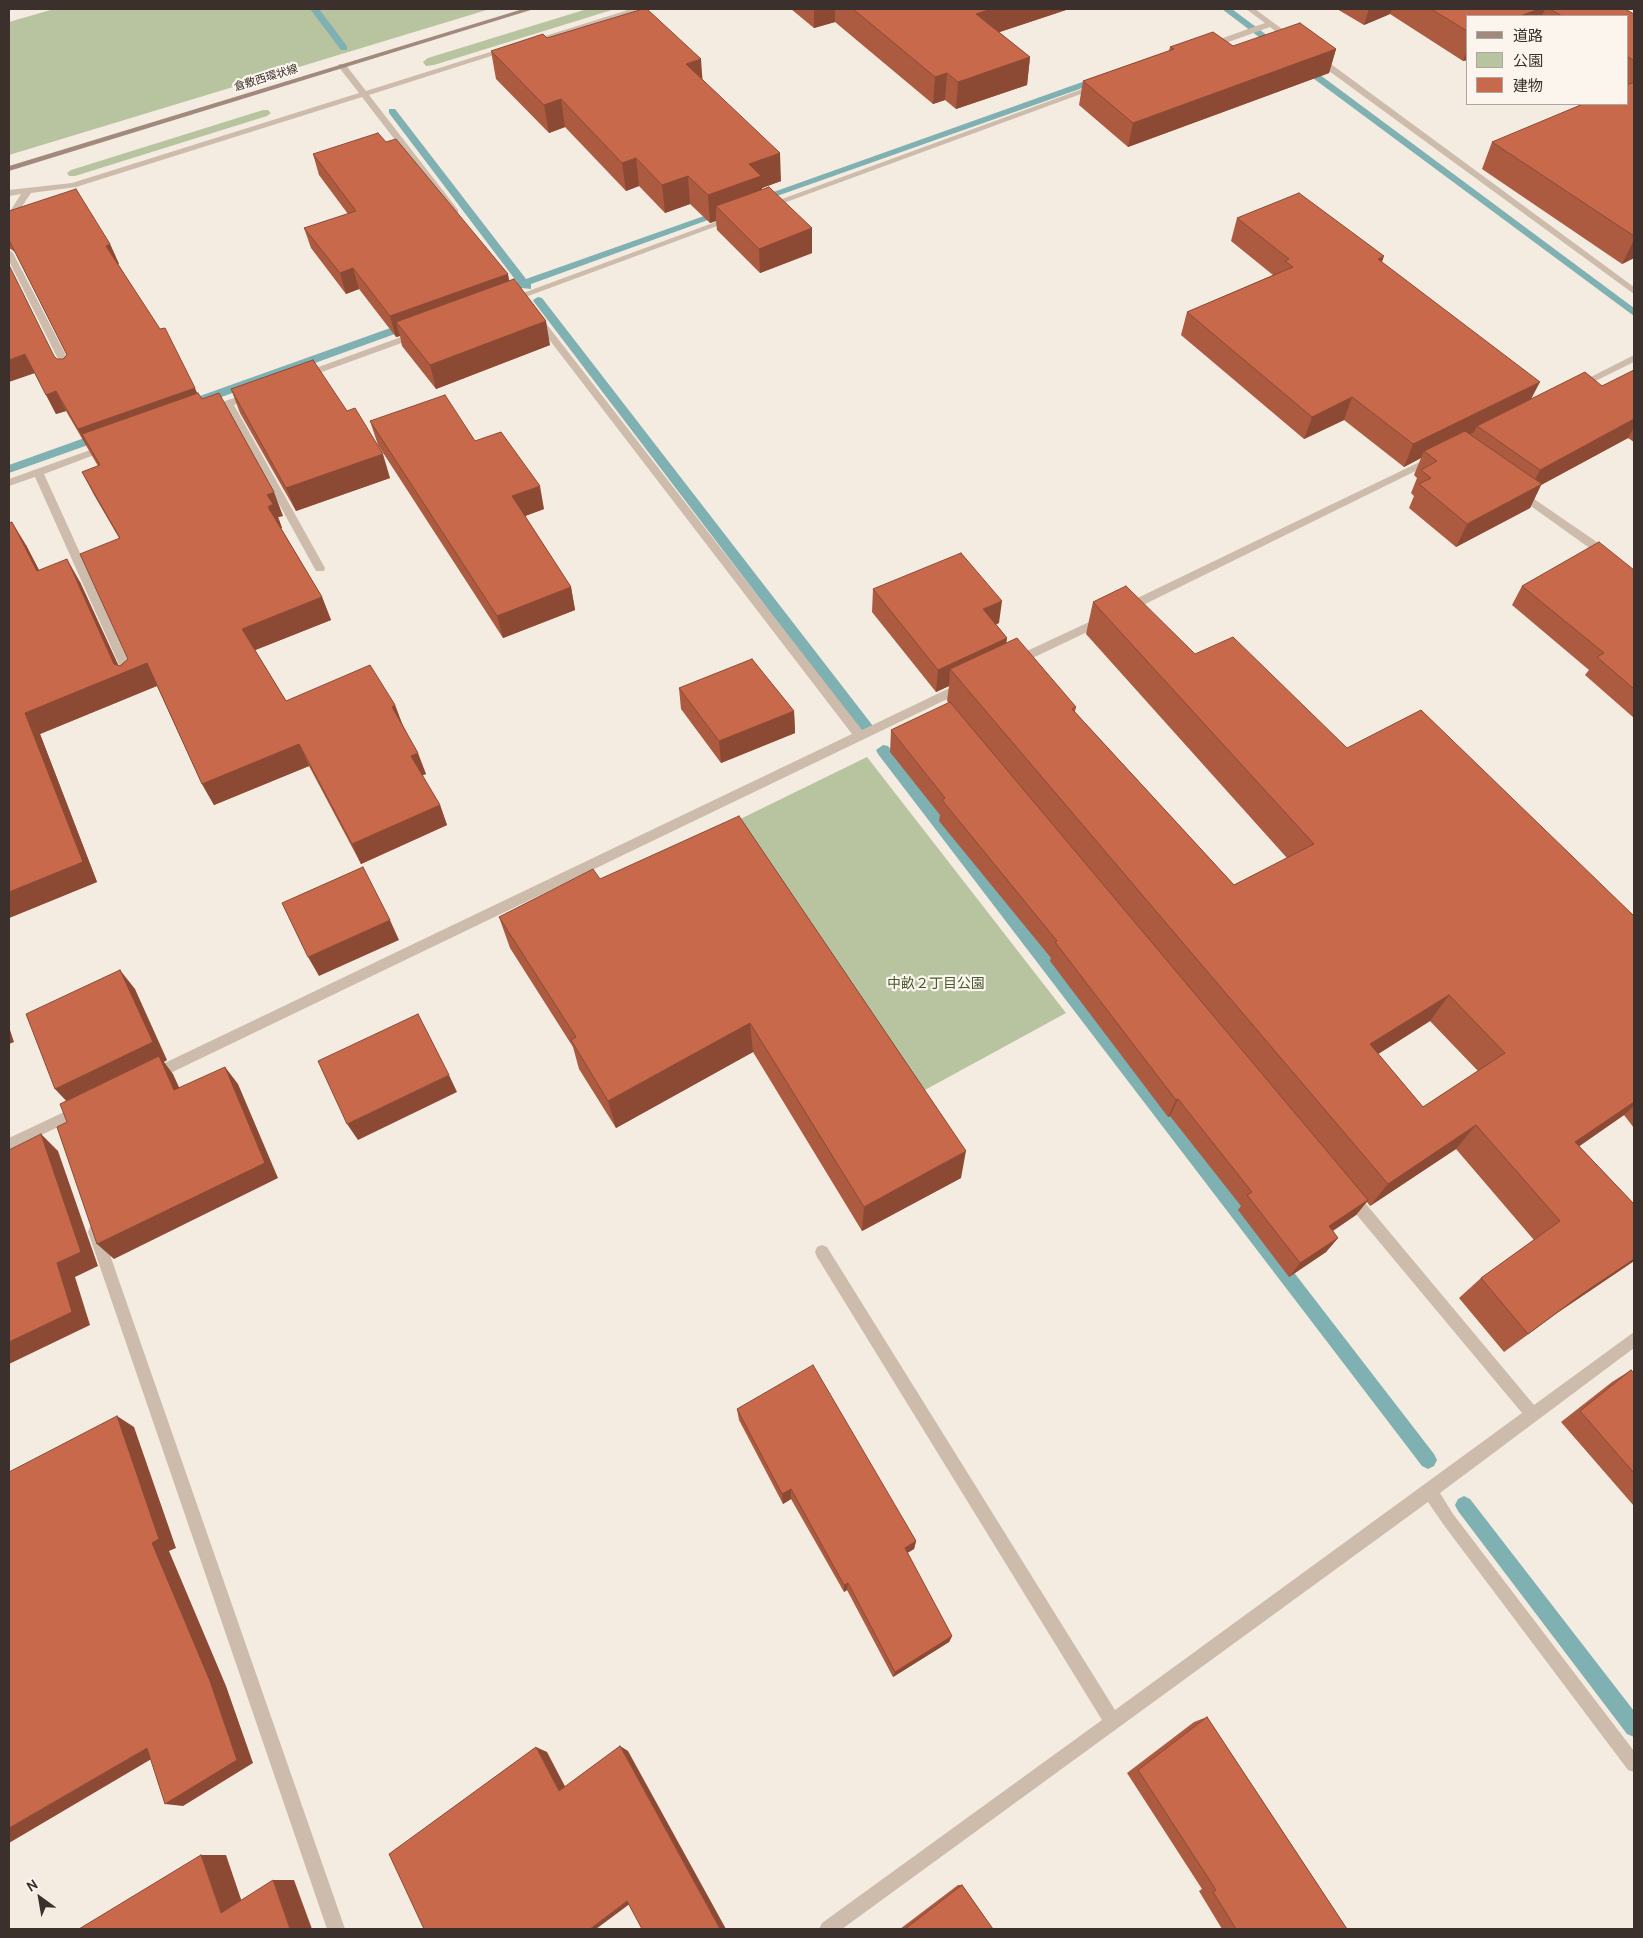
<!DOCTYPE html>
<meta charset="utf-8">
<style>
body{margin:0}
#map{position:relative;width:1643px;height:1938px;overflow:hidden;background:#f4ebe1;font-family:Cabin,"Noto Sans JP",sans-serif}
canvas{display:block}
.frame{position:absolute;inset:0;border:10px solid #3b302b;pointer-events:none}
.legend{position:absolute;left:1466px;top:15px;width:162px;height:90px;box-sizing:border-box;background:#fbf5ee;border:1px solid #aea6a0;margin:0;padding:6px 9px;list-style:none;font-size:15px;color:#3b302b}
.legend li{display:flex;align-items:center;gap:10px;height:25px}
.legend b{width:25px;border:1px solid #aea6a0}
.north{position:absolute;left:15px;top:1873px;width:50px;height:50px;-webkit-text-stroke:4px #fbf5ee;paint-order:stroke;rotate:328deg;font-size:14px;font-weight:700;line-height:20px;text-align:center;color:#3b302b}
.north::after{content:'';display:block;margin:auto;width:18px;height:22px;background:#3b302b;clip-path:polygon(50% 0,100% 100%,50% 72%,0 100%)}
</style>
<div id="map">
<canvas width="1643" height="1938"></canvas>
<div class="frame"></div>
<ul class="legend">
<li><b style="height:6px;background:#a18a7d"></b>道路</li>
<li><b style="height:14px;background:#b8c4a0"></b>公園</li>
<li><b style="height:14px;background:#c8694b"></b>建物</li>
</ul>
<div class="north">N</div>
</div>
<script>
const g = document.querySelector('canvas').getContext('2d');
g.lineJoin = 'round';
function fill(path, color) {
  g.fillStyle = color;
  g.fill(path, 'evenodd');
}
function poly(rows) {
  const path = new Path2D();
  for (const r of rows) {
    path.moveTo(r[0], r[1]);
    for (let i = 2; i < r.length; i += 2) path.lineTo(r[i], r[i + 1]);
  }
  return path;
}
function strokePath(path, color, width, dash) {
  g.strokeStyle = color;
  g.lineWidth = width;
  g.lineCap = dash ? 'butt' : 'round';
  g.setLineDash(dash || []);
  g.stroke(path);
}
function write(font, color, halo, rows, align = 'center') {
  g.font = font + ' Cabin,"Noto Sans JP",sans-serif';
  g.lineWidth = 4.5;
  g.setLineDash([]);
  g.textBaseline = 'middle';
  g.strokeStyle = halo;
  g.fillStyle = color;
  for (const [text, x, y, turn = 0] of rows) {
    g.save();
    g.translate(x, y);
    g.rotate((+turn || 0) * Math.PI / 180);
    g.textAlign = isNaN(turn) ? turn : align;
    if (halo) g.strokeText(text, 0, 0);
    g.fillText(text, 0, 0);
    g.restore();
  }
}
const green = poly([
 [54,9,490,9,9,155,9,22],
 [587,9,615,9,434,65,426,66,423,62,428,58],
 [263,110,268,110,271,113,267,116,75,176,69,176,67,173,71,170],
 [867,757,1066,1013,912,1097,726,826]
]);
const stream = poly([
 [310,9,319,9,347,46,347,50,341,50,310,9],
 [1222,9,1232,9,1284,48,1276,50,1222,9],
 [1298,63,1304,63,1634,308,1634,316,1298,67,1298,63],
 [1102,75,1107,78,1105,80,760,202,756,203,751,200,1102,75],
 [389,109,395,109,526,279,721,210,729,210,730,212,531,284,531,289,522,288,499,295,495,294,495,290,517,282,389,113,389,109],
 [538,297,542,298,873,726,875,730,873,734,863,734,534,302,533,300,538,297],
 [410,321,416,325,414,327,205,403,201,404,195,400,197,397,410,321],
 [104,431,110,435,108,438,9,473,9,465,104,431],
 [883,745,888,746,1434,1454,1437,1460,1434,1466,1428,1469,1422,1466,878,754,876,750,883,745],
 [1464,1496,1470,1499,1634,1711,1634,1737,1627,1734,1458,1511,1455,1505,1458,1499,1464,1496]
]);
const street = poly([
 [631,9,642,9,533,44,526,42,631,9],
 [1246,9,1255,9,1297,40,1290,42,1270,27,1212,48,1206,48,1206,44,1265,23,1246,9],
 [503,48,510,50,369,95,458,210,458,214,452,214,362,97,76,187,31,193,12,221,9,222,9,213,21,194,9,196,9,190,72,183,359,93,338,66,339,64,345,64,366,91,503,48],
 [1314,56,1320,56,1634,287,1634,294,1314,60,1314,56],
 [1093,85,1100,87,770,208,763,206,1093,85],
 [729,217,736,219,512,302,506,302,504,300,729,217],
 [9,250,13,253,75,373,73,375,67,375,65,373,9,261,9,250],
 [538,316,541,317,862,730,958,684,962,683,968,687,966,690,158,1079,153,1081,148,1079,146,1075,148,1071,852,734,535,321,535,317,538,316],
 [415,332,420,335,418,337,308,377,305,378,300,375,302,373,415,332],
 [1634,355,1634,362,1581,388,1578,389,1573,386,1634,355],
 [251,392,254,393,254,397,234,405,325,568,324,571,316,571,226,408,211,413,206,410,225,401,251,392],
 [107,444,112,447,110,449,44,474,137,678,131,682,125,678,35,477,9,486,9,479,107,444],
 [1432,456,1437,459,1436,461,1131,611,1123,611,1122,608,1123,605,1432,456],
 [1518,488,1610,551,1610,557,1602,557,1514,494,1514,490,1518,488],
 [1102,616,1106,617,1107,620,1106,623,1020,664,1016,665,1011,661,1012,658,1102,616],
 [81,1104,86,1106,88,1110,86,1114,9,1150,9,1138,81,1104],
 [1351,1191,1356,1192,1534,1405,1634,1332,1634,1348,1440,1493,1453,1514,1634,1751,1634,1772,1628,1770,1443,1524,1428,1502,842,1929,819,1929,822,1923,1102,1720,817,1257,815,1252,817,1247,822,1245,827,1247,1115,1710,1522,1413,1346,1202,1344,1197,1346,1192,1351,1191],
 [95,1225,100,1227,102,1232,345,1929,327,1929,88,1232,90,1227,95,1225]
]);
const secondary = poly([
 [523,9,534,9,9,171,9,166,523,9]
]);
const wall = poly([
 [791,9,1069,9,999,32,1030,57,1027,85,956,109,945,100,933,104,835,22,814,28],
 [1337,9,1625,9,1634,14,1634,258,1622,264,1482,169,1492,142,1627,104,1627,16,1467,16,1467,60,1463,61,1390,14,1364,25],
 [547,38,703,80,781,181,762,188,762,190,812,228,812,253,760,273,717,230,716,221,710,223,690,204,665,213,639,186,626,191,565,127,549,133,496,79,491,51],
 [1233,46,1336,49,1329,73,1128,147,1079,105,1083,81,1169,51,1170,47],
 [386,142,509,281,550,345,436,389,402,346,400,336,396,337,359,289,346,294,311,248,304,228,348,214,319,175,313,154],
 [9,211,110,244,119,264,118,264,197,393,283,516,278,517,282,528,281,528,322,597,331,620,255,650,286,701,395,705,402,723,426,774,422,775,440,805,447,825,361,864,309,766,214,805,202,784,157,686,40,734,97,882,9,918,26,545,39,570,80,582,118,665,120,666,128,659,119,538,94,495,82,472,98,466,66,411,56,414,35,373,54,356,57,359,63,359,67,355,15,252,9,248,9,249],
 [1237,218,1382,262,1532,399,1602,386,1634,370,1634,442,1628,438,1541,485,1530,508,1456,547,1409,508,1414,496,1411,493,1417,478,1414,475,1421,458,1404,467,1344,420,1304,439,1181,335,1187,312,1273,275,1231,241],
 [231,389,347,411,390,478,296,511,240,413],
 [370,421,475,441,544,509,525,516,571,587,575,610,503,638,378,445],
 [1634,570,1634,718,1585,675,1589,670,1512,605,1522,586],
 [873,589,999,623,996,624,1007,638,1006,643,1076,707,1075,712,1234,885,1287,858,1086,634,1093,602,1195,654,1347,748,1634,916,1634,1128,1624,1115,1579,1146,1634,1204,1634,1261,1557,1313,1504,1352,1459,1298,1481,1278,1534,1240,1456,1149,1370,1206,1367,1202,1356,1215,1333,1231,1338,1238,1326,1252,1289,1277,1238,1210,1241,1206,1170,1116,1168,1117,1050,961,1051,958,939,821,940,815,890,752,891,730,949,703,947,701,949,686,936,692,872,612],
 [1430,1021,1478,1071,1423,1107,1378,1054],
 [679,688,794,711,795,733,721,763,681,709],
 [600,879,961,1178,862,1231,753,1052,616,1128,579,1069,573,1047,510,948,499,917],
 [1631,1370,1634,1373,1634,1506,1561,1422,1612,1382],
 [737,1409,916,1541,914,1549,907,1553,952,1636,949,1642,893,1677,847,1590,844,1592,791,1499,783,1504,739,1420],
 [1207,1717,1347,1929,1222,1929,1199,1891,1202,1889,1127,1773,1194,1722],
 [958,1885,962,1885,993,1929,900,1929]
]);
const shadedWall = poly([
 [814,9,835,9,835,22,814,28],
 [991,9,1069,9,973,41,976,14],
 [1369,9,1392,9,1390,14,1364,25],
 [1539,9,1545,9,1542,16,1520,16],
 [1336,49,1329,73,1128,147,1133,123],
 [1467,50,1467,60,1463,61],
 [1030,57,1027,85,956,109,958,82],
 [701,59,703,87,686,64],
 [947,73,945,100,933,104,935,77],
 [561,99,565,127,549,133,544,105],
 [780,153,781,181,762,188,762,204,716,206,716,221,710,223,708,195,749,164],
 [636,158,639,186,626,191,622,163],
 [688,176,690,204,665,213,662,185],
 [812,228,812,253,760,273,759,249],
 [1634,240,1634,258,1622,264],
 [110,244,119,264,114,265,106,246],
 [1384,256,1376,280,1378,259],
 [353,268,359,289,346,294,340,273],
 [508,274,512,295,396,322,400,336,396,337,390,316],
 [546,321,550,345,436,389,430,365],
 [25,354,35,373,9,382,9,360],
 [1540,382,1528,405,1477,426,1474,432,1428,455,1424,451,1421,458,1404,467,1413,444],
 [195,388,203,407,82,434,88,448,78,429],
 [56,391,66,411,56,414,46,395],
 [1352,397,1344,420,1304,439,1312,417],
 [1634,419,1634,427,1628,438,1541,485,1530,508,1456,547,1467,524,1529,491,1540,470],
 [383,454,390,478,296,511,286,488],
 [540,486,544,509,517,519,512,496],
 [274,492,283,516,278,517,282,528,277,530,268,507,267,495],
 [12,522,26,545,51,594,37,571],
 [67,559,80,582,122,673,147,663,159,685,40,734,97,882,9,918,9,892,25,713,114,664],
 [571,587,575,610,503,638,497,616],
 [322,597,331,620,253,651,242,629],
 [1002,601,999,623,980,631,983,609],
 [1007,638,1004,660,950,669,949,686,936,692,938,670],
 [395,705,403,727,392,707],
 [794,711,795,733,721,763,719,741],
 [299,744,309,766,214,805,202,784],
 [418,753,426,774,419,777,411,756],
 [440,805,447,825,361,864,352,844],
 [390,920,399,940,319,976,308,957],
 [120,970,135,989,167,1060,164,1062,173,1074,188,1107,174,1090,71,1106,55,1089],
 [1449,995,1430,1021,1353,1070,1370,1044],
 [750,1023,753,1052,616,1128,608,1101],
 [9,1027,14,1042,9,1044],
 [225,1067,238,1084,278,1178,114,1259,97,1244],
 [449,1075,457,1092,358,1140,347,1124],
 [1178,1099,1170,1116,1168,1117,1176,1100],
 [1634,1102,1634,1106,1624,1115,1551,1166,1575,1142],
 [1476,1125,1456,1149,1370,1206,1388,1184],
 [41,1134,58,1151,98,1266,75,1277,90,1325,9,1364,9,1342,57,1263],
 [966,1151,961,1178,862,1231,864,1207],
 [1368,1200,1356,1215,1317,1241,1329,1226],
 [1338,1238,1326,1252,1289,1277,1300,1263],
 [1634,1259,1634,1261,1557,1313,1504,1352,1582,1294],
 [117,1416,134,1427,176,1548,169,1551,226,1686,253,1763,183,1806,165,1804,152,1543],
 [791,1489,791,1499,783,1504,782,1494],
 [916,1541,914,1549,902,1556,905,1548],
 [848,1583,847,1590,844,1592,844,1585],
 [952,1636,949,1642,893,1677,895,1672],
 [620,1746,628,1751,726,1929,720,1929],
 [536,1747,547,1752,569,1794,559,1791],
 [147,1748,165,1751,9,1843,9,1828],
 [201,1855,226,1855,245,1911,221,1913],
 [273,1880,294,1880,312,1929,290,1929],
 [635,1900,596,1929,590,1929,627,1901]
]);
const building = poly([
 [643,9,647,9,701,59,686,64,780,153,749,164,761,176,708,195,688,176,662,185,636,158,622,163,561,99,544,105,491,51,543,34,547,38,643,9],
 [853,9,991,9,976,14,1030,57,958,82,947,73,935,77,853,9],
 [1431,9,1539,9,1520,16,1467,16,1467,31,1431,9],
 [1550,9,1625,9,1634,14,1634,61,1627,56,1627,16,1562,16,1550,9],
 [1300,23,1336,49,1133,123,1083,81,1174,49,1170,47,1213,32,1233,46,1300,23],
 [1634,82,1634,236,1492,142,1583,104,1627,104,1627,85,1634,82],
 [378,133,386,142,396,139,508,274,390,316,353,268,340,273,304,228,356,211,313,154,378,133],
 [769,187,812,228,759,249,716,206,769,187],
 [76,189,110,244,106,246,160,329,165,328,195,388,78,429,56,391,46,395,25,354,9,360,9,265,54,356,57,359,63,359,67,355,9,240,9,211,76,189],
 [1299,193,1384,256,1378,259,1540,382,1413,444,1352,397,1312,417,1187,312,1293,267,1285,261,1289,259,1237,218,1299,193],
 [514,279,546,321,430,365,396,322,514,279],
 [313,360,347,411,355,408,383,454,286,488,231,389,313,360],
 [1634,370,1634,419,1540,470,1477,426,1585,372,1602,386,1634,370],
 [198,393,202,399,219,393,274,492,267,495,273,504,268,507,322,597,242,629,286,701,370,665,395,705,392,707,418,753,411,756,440,805,352,844,299,744,202,784,147,663,25,713,83,862,9,892,9,523,12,522,37,571,67,559,114,664,120,666,128,659,80,554,120,538,82,472,100,465,82,434,198,393],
 [445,395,475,441,501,432,540,486,512,496,571,587,497,616,370,421,445,395],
 [1465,431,1542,484,1467,524,1419,484,1431,478,1421,470,1437,461,1424,451,1465,431],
 [1599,542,1634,570,1634,689,1597,657,1604,653,1522,586,1599,542],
 [961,553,1002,601,983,609,1007,638,938,670,873,589,961,553],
 [1126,586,1195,654,1233,637,1347,748,1421,710,1634,916,1634,1102,1575,1142,1634,1204,1634,1259,1582,1294,1528,1334,1481,1278,1560,1221,1476,1125,1388,1184,950,669,1017,638,1076,707,1072,709,1234,885,1314,844,1093,602,1126,586],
 [1449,995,1505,1053,1423,1107,1370,1044,1449,995],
 [752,659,794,711,719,741,679,688,752,659],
 [950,702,1368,1200,1329,1226,1338,1238,1300,1263,1247,1195,1252,1192,1178,1099,1176,1100,1055,942,1057,941,942,800,945,798,891,730,950,702],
 [739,816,966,1151,864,1207,750,1023,608,1101,571,1040,576,1037,499,917,593,869,600,879,739,816],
 [363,867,390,920,308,957,282,903,363,867],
 [120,970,153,1042,55,1089,26,1014,120,970],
 [418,1014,449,1075,347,1124,318,1061,418,1014],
 [159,1056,174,1090,225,1067,265,1163,97,1244,57,1127,67,1122,60,1104,159,1056],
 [41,1134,81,1252,57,1263,72,1312,9,1342,9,1150,41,1134],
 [813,1365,916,1541,905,1548,952,1636,895,1672,848,1583,844,1585,791,1489,782,1494,737,1409,813,1365],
 [1631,1370,1634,1373,1634,1473,1580,1411,1631,1370],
 [117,1416,159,1539,152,1543,210,1681,237,1760,165,1804,147,1748,9,1828,9,1472,117,1416],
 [1207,1717,1347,1929,1236,1929,1213,1892,1216,1890,1138,1770,1207,1717],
 [620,1746,720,1929,642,1929,627,1901,590,1929,424,1929,389,1854,536,1747,559,1791,620,1746],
 [201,1855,221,1913,273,1880,290,1929,79,1929,201,1855],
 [962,1885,993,1929,905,1929,962,1885]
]);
const farStreetnames = [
 ["倉敷西環状線",266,78,-17]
];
const parkNames = [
 ["中畝２丁目公園",936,984]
];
fill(green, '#b8c4a0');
fill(stream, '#7fb0b2');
fill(street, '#cdbbac');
fill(secondary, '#a18a7d');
fill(wall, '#ac5a40');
fill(shadedWall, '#8c4a34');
fill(building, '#c8694b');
strokePath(building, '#8c4a34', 1);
write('11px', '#3b302b', '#fbf5ee', farStreetnames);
write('14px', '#4a5a2e', '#fbf5ee', parkNames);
</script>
